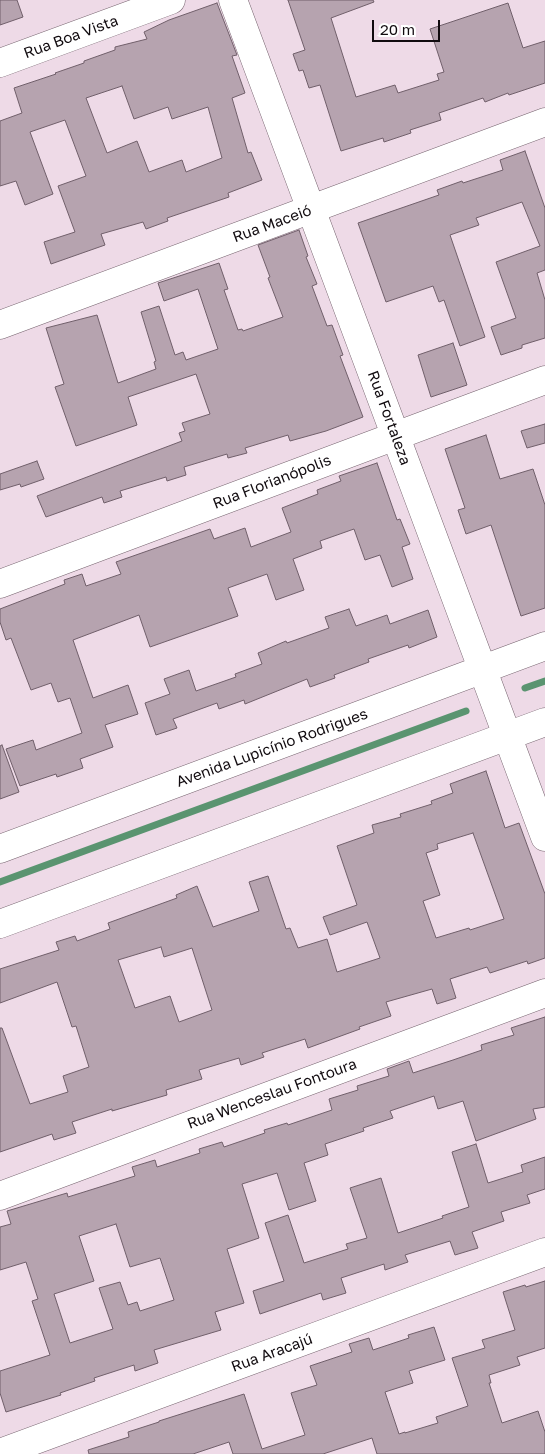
<!DOCTYPE html>
<meta charset="utf-8">
<style>
body{margin:0}
#map{position:relative;width:545px;height:1454px;overflow:hidden;background:#eedae7;font-family:"Golos Text",sans-serif}
canvas{display:block}
.scale{position:absolute;left:372px;top:20px;width:68px;height:22px;box-sizing:border-box;border:2px solid #110b0f;border-top:0;padding-left:6px;font-size:15px;line-height:18px;white-space:nowrap;color:#110b0f;-webkit-text-stroke:4px #fff;paint-order:stroke}
</style>
<div id="map">
<canvas width="545" height="1454"></canvas>
<div class="scale">20 m</div>
</div>
<script>
const g = document.querySelector('canvas').getContext('2d');
g.lineJoin = 'round';
function poly(rows) {
  const path = new Path2D();
  for (const r of rows) {
    path.moveTo(r[0], r[1]);
    for (let i = 2; i < r.length; i += 2) path.lineTo(r[i], r[i + 1]);
  }
  return path;
}
function strokePath(path, color, width, dash) {
  g.strokeStyle = color;
  g.lineWidth = width;
  g.lineCap = dash ? 'butt' : 'round';
  g.setLineDash(dash || []);
  g.stroke(path);
}
function fill(path, color) {
  g.fillStyle = color;
  g.fill(path, 'evenodd');
}
function write(font, color, halo, rows, align = 'center') {
  g.font = font + ' "Golos Text",sans-serif';
  g.lineWidth = 4;
  g.setLineDash([]);
  g.textBaseline = 'middle';
  g.strokeStyle = halo;
  g.fillStyle = color;
  for (const [text, x, y, turn = 0] of rows) {
    g.save();
    g.translate(x, y);
    g.rotate((+turn || 0) * Math.PI / 180);
    g.textAlign = isNaN(turn) ? turn : align;
    if (halo) g.strokeText(text, 0, 0);
    g.fillText(text, 0, 0);
    g.restore();
  }
}
const stream = poly([
 [525,688,545,681],
 [0,882,466,711]
]);
const building = poly([
 [0,0,17,0,23,17,0,25,0,0],
 [288,0,373,0,374,2,331,18,356,97,395,85,398,93,439,80,437,74,444,72,430,29,508,3,523,48,545,41,545,83,509,95,508,93,485,102,483,98,439,113,441,120,410,130,411,133,384,142,383,138,341,151,320,85,309,88,303,70,299,71,293,54,305,50,288,0],
 [217,3,237,55,232,56,245,93,232,98,248,153,251,152,262,180,228,193,229,197,167,218,168,221,146,229,143,222,101,234,105,245,51,264,44,242,75,232,58,186,86,176,65,120,30,132,53,194,25,205,16,181,0,186,0,121,22,113,14,88,56,74,55,73,84,63,84,61,115,50,115,47,147,39,144,32,169,20,217,3],
 [122,86,134,119,168,107,172,119,208,107,222,158,186,172,182,160,149,172,137,141,107,153,86,98,122,86],
 [525,151,545,208,545,270,537,273,545,300,545,338,522,345,522,348,501,355,491,327,516,318,496,262,540,246,522,202,476,218,479,225,450,235,485,337,460,346,444,300,439,302,433,286,386,302,358,223,439,195,437,190,462,181,463,183,503,170,500,160,525,151],
 [299,230,308,256,306,257,317,284,312,286,327,326,332,325,343,355,340,356,363,417,326,431,290,441,288,435,245,448,247,453,228,458,227,454,184,467,186,475,167,481,166,477,120,491,122,497,104,503,102,497,46,517,37,496,182,441,179,433,185,431,182,423,210,414,196,374,128,397,137,425,76,446,55,387,64,384,46,328,97,315,118,383,156,369,154,362,156,361,141,312,159,306,175,355,183,352,186,360,218,349,198,289,164,301,158,283,219,263,228,289,224,290,238,330,242,329,243,331,283,317,268,278,270,277,258,245,299,230],
 [453,343,467,385,431,397,418,355,453,343],
 [545,424,545,443,527,448,521,431,545,424],
 [486,435,500,479,533,469,545,505,545,608,521,616,491,525,466,534,458,510,465,508,445,449,486,435],
 [37,461,44,479,21,487,20,484,0,490,0,474,37,461],
 [377,463,397,520,400,519,410,544,402,547,413,579,392,587,380,555,365,560,354,529,320,541,322,548,293,559,304,590,276,600,267,574,228,588,238,616,150,647,139,615,73,640,93,698,128,685,138,714,105,725,113,747,80,759,83,768,57,777,56,774,20,786,6,749,33,740,36,750,82,733,70,698,58,702,51,683,31,690,11,638,6,640,0,622,0,609,65,584,64,580,82,574,86,586,121,574,116,562,210,529,214,539,245,528,251,547,291,532,282,508,318,494,317,490,341,481,339,476,377,463],
 [349,609,356,626,387,615,390,624,428,610,437,637,409,648,408,645,368,659,369,662,334,675,335,678,310,687,307,679,245,704,244,700,219,709,217,703,173,719,177,728,156,735,145,703,170,694,164,679,189,670,196,691,236,677,235,674,262,664,258,653,286,641,287,643,329,628,325,617,349,609],
 [2,745,19,792,0,799,0,746,2,745],
 [486,771,505,828,519,823,545,894,545,958,528,964,527,961,490,973,487,967,450,979,456,998,437,1004,432,989,386,1002,391,1016,359,1027,360,1029,308,1048,305,1039,262,1053,264,1057,241,1065,239,1058,199,1070,202,1079,166,1090,167,1095,112,1111,112,1109,72,1122,76,1133,54,1140,52,1134,0,1152,0,1028,2,1028,30,1104,68,1092,63,1076,89,1067,76,1026,72,1027,57,982,0,1003,0,969,59,950,56,942,75,936,77,941,110,929,108,923,177,898,176,895,197,886,213,927,259,911,249,882,268,876,286,929,290,928,298,948,327,939,337,972,380,958,367,922,330,935,323,917,357,905,337,846,374,833,372,825,401,817,400,814,432,804,431,801,453,793,450,784,486,771],
 [473,833,504,919,470,930,469,928,436,938,423,901,440,895,426,853,438,849,437,844,473,833],
 [161,947,164,957,192,948,212,1010,179,1022,170,996,135,1008,118,960,161,947],
 [545,1017,545,1107,533,1109,536,1119,476,1141,463,1101,438,1109,434,1096,390,1111,393,1118,363,1128,364,1131,325,1144,328,1155,304,1163,316,1201,289,1210,277,1173,242,1184,259,1238,227,1249,244,1303,215,1312,221,1330,154,1350,158,1363,135,1371,134,1365,94,1378,95,1381,60,1393,61,1395,6,1412,0,1393,0,1371,50,1355,32,1301,38,1299,26,1262,0,1270,0,1227,11,1224,7,1211,67,1193,68,1197,135,1176,132,1167,155,1160,157,1167,200,1153,199,1149,222,1142,224,1147,265,1133,264,1130,287,1123,288,1125,332,1110,329,1099,358,1090,357,1086,389,1076,387,1069,409,1061,413,1073,453,1060,482,1050,481,1045,514,1035,511,1028,545,1017],
 [116,1224,130,1267,160,1258,174,1300,140,1311,137,1302,128,1305,120,1282,99,1288,113,1329,70,1343,54,1294,94,1281,79,1236,116,1224],
 [476,1144,488,1183,523,1172,521,1165,545,1157,545,1189,527,1195,530,1203,501,1212,504,1221,472,1232,478,1248,455,1255,450,1241,405,1255,408,1262,385,1270,384,1264,341,1278,346,1293,323,1300,321,1293,260,1314,253,1291,284,1281,265,1223,288,1215,304,1263,348,1249,346,1244,367,1238,350,1188,381,1178,398,1233,443,1218,442,1216,469,1207,452,1152,476,1144],
 [545,1281,545,1348,517,1357,520,1365,489,1375,491,1383,489,1383,502,1423,538,1411,545,1432,545,1454,377,1454,372,1438,323,1454,233,1454,229,1442,193,1454,89,1454,88,1450,129,1437,128,1432,159,1422,159,1421,244,1394,262,1449,305,1435,291,1393,317,1385,310,1366,352,1352,349,1344,369,1338,373,1350,409,1338,408,1335,434,1327,445,1360,409,1371,413,1383,385,1392,399,1434,405,1432,405,1433,438,1423,436,1417,468,1406,452,1358,485,1348,482,1340,515,1330,503,1292,525,1285,526,1287,545,1281]
]);
const minor = poly([
 [233,0,545,837],
 [0,63,171,0],
 [0,325,545,122],
 [0,584,545,380],
 [0,849,545,646],
 [0,924,545,722],
 [0,1196,545,993],
 [0,1453,545,1252]
]);
const streetNames = [
 ["Rua Boa Vista",71,37,-20],
 ["Rua Maceió",272,224,-20],
 ["Rua Fortaleza",389,418,70],
 ["Rua Florianópolis",272,482,-21],
 ["Avenida Lupicínio Rodrigues",272,748,-20],
 ["Rua Wenceslau Fontoura",272,1094,-20],
 ["Rua Aracajú",272,1353,-20]
];
strokePath(stream, '#5a9470', 7);
fill(building, '#b6a3af');
strokePath(building, '#705f6a', 1);
strokePath(minor, '#75636e', 29);
strokePath(minor, '#fff', 28);
write('15px', '#110b0f', '#fff', streetNames);
</script>
